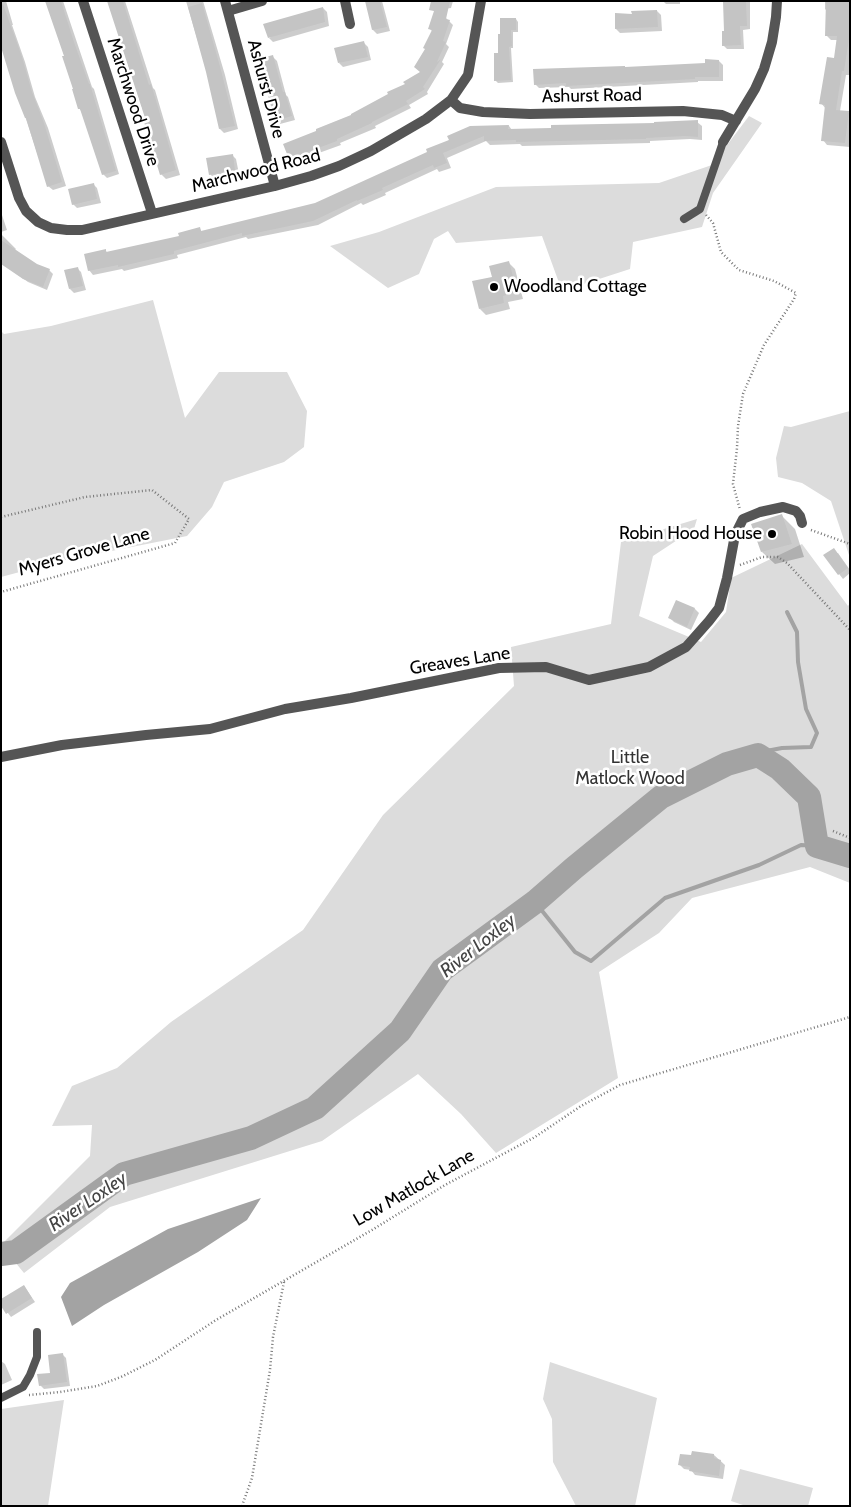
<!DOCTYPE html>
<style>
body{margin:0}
#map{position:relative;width:851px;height:1507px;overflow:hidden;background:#fff;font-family:Cabin,sans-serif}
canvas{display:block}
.frame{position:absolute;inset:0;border:2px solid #000;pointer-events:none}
</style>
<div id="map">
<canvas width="851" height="1507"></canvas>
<div class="frame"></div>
</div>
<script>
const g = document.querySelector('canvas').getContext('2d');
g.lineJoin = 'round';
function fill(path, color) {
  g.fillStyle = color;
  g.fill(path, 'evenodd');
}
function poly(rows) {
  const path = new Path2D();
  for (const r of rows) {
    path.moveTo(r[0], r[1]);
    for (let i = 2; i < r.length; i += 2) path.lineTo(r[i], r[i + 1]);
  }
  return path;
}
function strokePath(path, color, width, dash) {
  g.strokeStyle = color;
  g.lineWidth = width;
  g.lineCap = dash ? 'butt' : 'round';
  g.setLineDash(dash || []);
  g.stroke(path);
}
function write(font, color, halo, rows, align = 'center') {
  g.font = font + ' Cabin,sans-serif';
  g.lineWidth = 5;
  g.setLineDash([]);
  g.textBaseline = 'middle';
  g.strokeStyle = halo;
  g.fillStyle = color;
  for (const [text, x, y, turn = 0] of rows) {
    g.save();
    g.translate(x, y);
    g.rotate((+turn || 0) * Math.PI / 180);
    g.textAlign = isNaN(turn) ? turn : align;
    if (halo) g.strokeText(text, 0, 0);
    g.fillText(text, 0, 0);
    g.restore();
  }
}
const green = poly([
 [749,116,762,123,713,193,702,227,633,242,630,269,562,291,542,236,456,243,448,231,434,239,419,274,388,288,330,246,379,232,496,187,659,183,712,165],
 [153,300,185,418,219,372,287,372,307,411,304,447,284,462,224,482,212,507,187,536,61,561,1,577,1,331,4,334,51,326],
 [850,411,850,558,831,501,802,483,778,477,776,458,784,426,791,427],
 [697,519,694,529,653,556,639,616,701,642,726,612,731,578,802,544,848,606,850,603,850,883,810,867,692,898,659,933,599,972,618,1078,496,1153,461,1114,418,1074,322,1141,110,1207,24,1273,1,1245,90,1156,92,1125,52,1126,72,1086,117,1068,171,1022,303,930,383,815,514,686,511,647,611,624,621,542],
 [550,1362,657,1398,635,1506,576,1506,553,1462,552,1419,543,1399],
 [64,1400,48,1506,1,1506,1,1409],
 [740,1469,813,1488,808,1506,746,1506,731,1501]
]);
const water = poly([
 [261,1198,247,1220,198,1252,104,1305,72,1326,61,1297,70,1283,168,1229]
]);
const shadow = poly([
 [1,1,6,1,13,25,12,25,25,62,35,97,48,128,66,186,53,190,48,186,1,43],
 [46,1,63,1,92,87,94,89,119,174,107,178,103,174,82,112,79,108,65,57],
 [109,1,125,1,153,88,155,90,180,175,166,179,161,174,147,122],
 [186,1,203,1,225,75,238,129,224,133,220,129,207,72],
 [366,1,382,1,390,31,377,34,373,30],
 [432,1,453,1,451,8,435,10],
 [663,1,680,1,680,4,666,4],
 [724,1,750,1,750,29,743,30,744,49,727,49,723,45,725,33],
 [825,1,850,2,850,67,849,75,846,75,840,111,848,112,850,114,850,147,827,145,823,140,826,109,821,103,835,59,838,40,831,40,826,35,827,11,825,9],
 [323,8,327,12,329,26,273,42,269,38],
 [657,11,661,15,662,31,620,33,616,29,633,15],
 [446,18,453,25,446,44,449,47,442,62,444,64,427,92,428,94,409,105,411,108,375,126,376,128,340,143,341,145,294,162,290,158,353,115,406,85,421,72,433,32,429,28],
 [516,19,518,22,518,32,513,32,513,48,511,48,513,82,498,83,495,80,500,54,501,35],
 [364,43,368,47,371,60,343,67,339,63],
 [273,57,277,61,286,95,288,97,295,120,280,124,276,120],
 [719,61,723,65,723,81,698,81,698,82,571,89,569,87,539,88,535,84,706,64],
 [697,122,702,126,702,140,690,139,650,141,650,143,522,146,520,144,490,145,486,141,447,158,451,168,439,172,437,169,385,193,386,195,363,205,361,203,318,225,248,239,246,237,177,255,178,258,124,271,122,269,93,275,89,270,105,250,108,253,180,237,200,229,202,232,316,204,429,153,470,127,509,126,512,130,552,129],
 [232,155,236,159,239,174,214,178,210,174],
 [93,184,97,188,101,203,77,208,73,204],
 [1,212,7,230,1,232],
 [1,234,16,249,15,250,37,265,49,270,53,274,47,290,28,282,7,267,1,256],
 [509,263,515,269,523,299,508,302,510,309,486,315,480,309,493,278],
 [77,268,81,272,86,290,74,293,70,289],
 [782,516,795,529,804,557,775,564,762,552],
 [838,553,850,570,850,573,843,579,825,556],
 [677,602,695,609,699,613,691,630,674,622,670,618],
 [24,1286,35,1302,11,1317,1,1304],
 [62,1354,66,1358,70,1386,44,1389,40,1385,52,1374],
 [1,1361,5,1364,12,1380,1,1385],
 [714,1455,725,1465,723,1479,695,1475,691,1470,684,1469,680,1465]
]);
const stream = poly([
 [758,755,761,752,782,748,811,747,817,733,806,709,798,662,797,632,787,612],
 [535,902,575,952,591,961,665,898,759,865,801,845,817,846]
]);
const river = poly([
 [1,1254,16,1252,124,1174,251,1138,315,1108,400,1031,442,970,535,902,574,868,661,797,727,764,758,755,780,769,809,797,817,846,850,856]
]);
const building = poly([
 [45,1,61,1,74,42,89,84,90,84,116,171,102,175,80,109,78,109,72,89,73,89,62,56,64,56],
 [107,1,123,1,149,85,151,84,158,107,176,170,160,175,144,122,146,121],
 [365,1,380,1,387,27,372,30],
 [431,1,450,1,446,19,450,20,443,41,446,42,437,62,441,59,423,87,425,89,406,101,408,104,372,122,372,123,337,139,337,141,289,159,283,144,316,131,316,129,351,115,351,114,388,94,387,92,405,84,403,82,420,72,414,67,425,49,423,48,432,30,428,29,434,11,429,10],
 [723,1,746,1,747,26,740,26,741,45,722,46,722,31,724,31],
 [826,1,849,1,850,33,844,71,842,71,836,110,849,111,845,143,821,141,825,105,819,104,827,57,834,58,837,36,825,36],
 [202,3,221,70,235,126,219,129,206,72,188,7],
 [3,4,22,57,32,92,44,123,62,182,47,187,26,118,25,118,15,93,1,47,1,5],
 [323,7,325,22,268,38,263,24],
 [657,10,658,27,615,29,615,13,632,14,631,11],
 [500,18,516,18,516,30,511,30,512,46,509,47,511,80,494,81,494,53,498,53,498,34,500,34],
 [364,41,368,57,338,63,334,48],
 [273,55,283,92,285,92,292,116,275,121,258,59],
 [705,59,719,60,719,77,695,77,695,79,566,86,566,83,534,85,533,69,625,66,625,67,705,63],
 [698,120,698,137,685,136,646,138,646,139,516,142,516,140,484,141,484,136,443,153,447,163,434,168,433,165,382,188,383,190,357,201,357,200,313,221,242,236,242,233,174,251,174,254,118,267,118,265,88,271,84,254,106,249,106,252,179,236,178,233,200,227,201,231,315,203,427,152,426,149,449,140,447,136,470,126,509,125,508,129,551,128,551,125,654,123,654,122],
 [233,154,235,170,209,175,206,158],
 [94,183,97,199,72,205,68,189],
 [1,240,37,264,50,269,43,287,23,279,1,264],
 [509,261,517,292,503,296,504,303,479,309,472,281,492,277,489,266],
 [78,267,83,286,69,289,64,270],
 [782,514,792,544,761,552,751,524],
 [834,548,848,568,838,575,823,555],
 [676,600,695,608,687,627,668,618],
 [24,1285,32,1298,6,1314,1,1306,1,1299],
 [63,1353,67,1382,39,1386,37,1374,50,1373,48,1355],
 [692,1451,714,1454,714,1458,721,1460,719,1476,689,1471,690,1467,678,1465,680,1454,691,1455]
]);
const path = poly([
 [706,215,713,223,721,252,739,270,774,281,796,293,794,299,764,345,743,394,738,426,737,448,733,484,740,510],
 [1,517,85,497,152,490,189,519,175,543,1,592],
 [811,530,850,544],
 [740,565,762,557,778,557,787,563,850,630],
 [833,831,850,838],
 [29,1395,60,1392,97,1386,121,1377,155,1360,216,1320,372,1230,445,1185,535,1137,581,1106,620,1085,850,1017],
 [242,1506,252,1478,270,1370,273,1337,284,1282]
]);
const lane = poly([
 [684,219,700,209,723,142],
 [1,1398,23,1387,30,1375,37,1357,37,1332]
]);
const street = poly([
 [83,1,152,213],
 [225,1,275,186],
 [345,1,350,24],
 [228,11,262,1],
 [451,100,460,108,483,112,530,114,683,111,722,115,736,121],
 [1,142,19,198,26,211,38,222,51,228,67,230,82,230,275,186,311,176,339,166,371,151,426,119,451,100,468,75,481,1],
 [723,142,755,89,764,69,772,42,776,17,777,1],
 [1,757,62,745,146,735,210,729,285,709,351,698,499,668,546,667,589,680,649,667,686,647,709,621,719,608,727,578,735,535,743,519,760,512,783,507,796,511,800,516,802,523]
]);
const markers = [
 [494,287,5,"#000"],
 [772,534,5,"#000"]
];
const streetNames = [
 ["Ashurst Drive",266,89,75],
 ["Ashurst Road",592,96,-1],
 ["Marchwood Drive",133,102,72],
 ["Marchwood Road",256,171,-14],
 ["Myers Grove Lane",84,552,-16],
 ["Greaves Lane",460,661,-9],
 ["Low Matlock Lane",414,1188,-30]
];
const poiNames = [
 ["Woodland Cottage",504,287],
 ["Robin Hood House",762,534,"right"]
];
const parkNames = [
 ["Little",630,758],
 ["Matlock Wood",630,779]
];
const waterNames = [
 ["River Loxley",478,946,-38],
 ["River Loxley",88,1202,-34]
];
fill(green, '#dcdcdc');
fill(water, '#a3a3a3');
fill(shadow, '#0003');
strokePath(stream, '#a3a3a3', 4);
strokePath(river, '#a3a3a3', 24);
fill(building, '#c4c4c4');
strokePath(path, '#777', 2.5, [1, 2.5]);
strokePath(lane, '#555', 8);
strokePath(street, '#555', 10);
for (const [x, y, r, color] of markers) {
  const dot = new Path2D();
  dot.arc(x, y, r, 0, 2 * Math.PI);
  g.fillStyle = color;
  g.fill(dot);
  strokePath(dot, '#fff', 2);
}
write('18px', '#000', '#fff', streetNames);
write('18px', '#000', '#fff', poiNames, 'left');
write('18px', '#333', '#fff', parkNames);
write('italic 19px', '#444', '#fff', waterNames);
</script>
